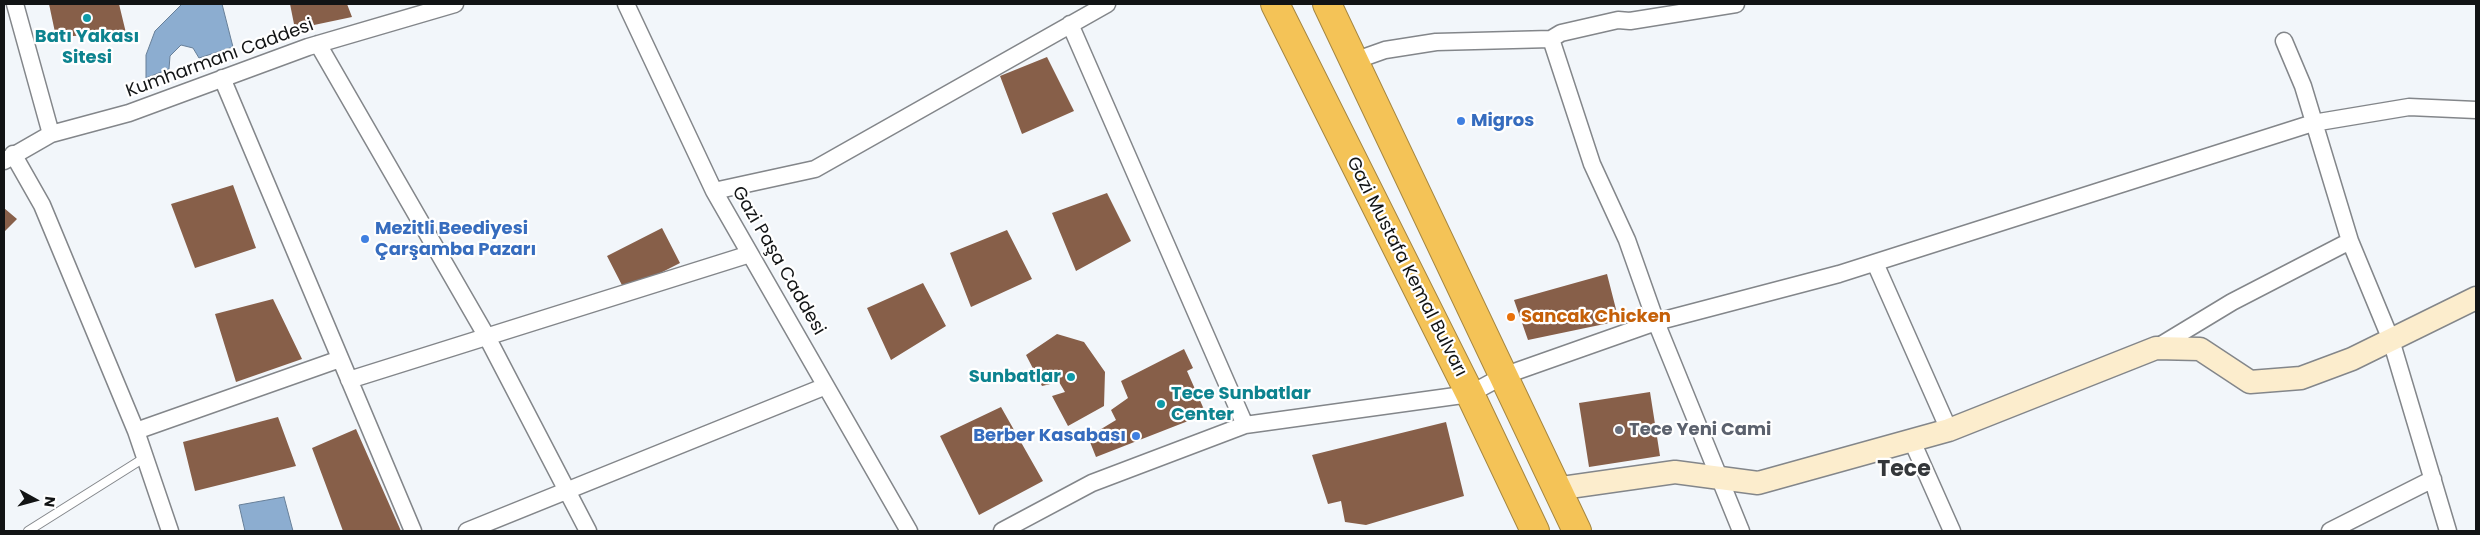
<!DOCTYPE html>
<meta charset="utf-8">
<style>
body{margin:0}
#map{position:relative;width:2480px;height:535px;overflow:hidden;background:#f2f6fa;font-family:Poppins,sans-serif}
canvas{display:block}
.frame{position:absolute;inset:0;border:5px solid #121415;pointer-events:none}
.north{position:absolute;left:10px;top:475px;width:50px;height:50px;-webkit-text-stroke:4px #fff;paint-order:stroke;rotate:97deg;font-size:14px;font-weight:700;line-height:20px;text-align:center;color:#121415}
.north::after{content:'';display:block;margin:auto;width:18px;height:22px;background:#121415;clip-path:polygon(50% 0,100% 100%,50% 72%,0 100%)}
</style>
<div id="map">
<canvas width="2480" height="535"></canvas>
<div class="frame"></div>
<div class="north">N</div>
</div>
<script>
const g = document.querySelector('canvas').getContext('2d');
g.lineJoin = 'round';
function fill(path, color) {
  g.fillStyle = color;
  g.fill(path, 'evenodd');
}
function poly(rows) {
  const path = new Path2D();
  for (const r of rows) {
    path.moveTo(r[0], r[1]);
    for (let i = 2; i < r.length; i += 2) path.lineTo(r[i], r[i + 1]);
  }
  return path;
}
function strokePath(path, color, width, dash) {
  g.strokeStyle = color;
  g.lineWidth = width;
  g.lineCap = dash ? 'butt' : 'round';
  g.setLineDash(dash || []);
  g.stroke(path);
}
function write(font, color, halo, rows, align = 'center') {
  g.font = font + ' Poppins,sans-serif';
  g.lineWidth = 4.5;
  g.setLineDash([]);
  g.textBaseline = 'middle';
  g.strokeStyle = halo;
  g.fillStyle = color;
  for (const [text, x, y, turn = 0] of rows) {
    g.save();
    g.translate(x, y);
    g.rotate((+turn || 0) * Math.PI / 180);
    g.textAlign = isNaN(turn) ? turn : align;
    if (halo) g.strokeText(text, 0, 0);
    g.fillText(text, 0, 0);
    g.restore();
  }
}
const water = poly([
 [182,4,222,4,233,47,199,58,193,48,181,45,170,56,169,69,146,78,146,55,155,31,182,4],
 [284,497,293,531,245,531,239,505,284,497]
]);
const building = poly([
 [49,4,119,4,126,33,56,37],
 [290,4,347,4,352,17,295,29],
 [1047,57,1074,111,1022,134,1000,76],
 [233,185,256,248,195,268,171,204],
 [1107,193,1131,241,1076,271,1052,213],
 [4,208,17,219,4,232],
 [662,228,680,263,625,291,607,256],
 [1007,230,1032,279,971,307,950,253],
 [1607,274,1619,321,1528,340,1514,300],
 [923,283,946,326,891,360,867,308],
 [273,299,302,359,236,382,215,314],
 [1057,334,1084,342,1105,372,1104,406,1068,426,1052,396,1065,392,1059,382,1042,386,1026,355],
 [1184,349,1193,368,1187,371,1206,414,1096,457,1088,437,1116,420,1111,410,1128,398,1121,381],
 [1650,392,1660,456,1589,467,1579,403],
 [1001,407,1043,481,979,515,940,436],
 [278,417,296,466,195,491,183,442],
 [1446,422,1464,496,1366,525,1345,522,1341,501,1328,504,1312,455],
 [356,429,401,531,343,531,312,448]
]);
const lane = poly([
 [28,531,144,458]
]);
const street = poly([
 [15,4,51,134],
 [626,4,714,191,909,531],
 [1070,24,1245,425],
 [1551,39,1592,164,1627,240,1656,322,1741,531],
 [2284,41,2303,86,2350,241,2391,340,2448,531],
 [318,44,487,337,588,531],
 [1354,61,1385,50,1436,42,1551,39,1561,33,1618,20,1630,21,1736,4],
 [222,78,413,531],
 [13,154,42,205,136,431,170,531],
 [4,161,51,134,129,113,308,47,455,4],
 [714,191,815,169,1107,4],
 [1875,263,1949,430],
 [2156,348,2232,302,2350,241],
 [349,380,750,254],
 [136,431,340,359],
 [1912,441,1952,531],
 [467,531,826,386],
 [1002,531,1092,483,1245,425,1470,394,1503,376,1656,322,1839,274,2313,123,2409,107,2476,110],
 [2330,531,2433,479]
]);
const secondary = poly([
 [1555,489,1675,472,1758,483,1949,430,2156,348,2200,349,2250,382,2301,378,2352,359,2476,298]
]);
const highway = poly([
 [1275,4,1470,394,1535,531],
 [1327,4,1577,531]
]);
const markers = [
 [87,18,5,"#0f9aa8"],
 [1461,121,5,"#3f7fe0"],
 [365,239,5,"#3f7fe0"],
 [1511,317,5,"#e8710a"],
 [1071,377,5,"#0f9aa8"],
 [1161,404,5,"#0f9aa8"],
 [1619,430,5,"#6b7280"],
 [1136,436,5,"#3f7fe0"]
];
const cultureNames = [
 ["Batı Yakası",87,37],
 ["Sitesi",87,58],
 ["Sunbatlar",1061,377,"right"],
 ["Tece Sunbatlar",1171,394,"left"],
 ["Center",1171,415,"left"]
];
const streetNames = [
 ["Kumharmanı Caddesi",220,59,-20],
 ["Gazi Paşa Caddesi",778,261,60],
 ["Gazi Mustafa Kemal Bulvarı",1406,267,63]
];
const shopNames = [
 ["Migros",1471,121],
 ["Mezitli Beediyesi",375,229],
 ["Çarşamba Pazarı",375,250],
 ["Berber Kasabası",1126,436,"right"]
];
const foodNames = [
 ["Sancak Chicken",1521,317]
];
const worshipNames = [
 ["Tece Yeni Cami",1629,430]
];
const districtNames = [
 ["Tece",1904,470]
];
fill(water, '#8cadd0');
strokePath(water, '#677f98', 1);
fill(building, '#875f49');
strokePath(lane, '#83868a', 10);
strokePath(street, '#83868a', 19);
strokePath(secondary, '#83868a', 25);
strokePath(highway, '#a58640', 30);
strokePath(lane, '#fff', 8);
strokePath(street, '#fff', 16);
strokePath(secondary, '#fcedcd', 22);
strokePath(highway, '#f4c357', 28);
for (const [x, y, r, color] of markers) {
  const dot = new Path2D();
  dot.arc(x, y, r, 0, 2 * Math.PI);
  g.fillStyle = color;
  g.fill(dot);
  strokePath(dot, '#fff', 2);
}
write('bold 18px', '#0d838f', '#fff', cultureNames);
write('18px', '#121415', '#fff', streetNames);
write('bold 18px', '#366cbe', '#fff', shopNames, 'left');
write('bold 18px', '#c56008', '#fff', foodNames, 'left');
write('bold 18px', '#5b616d', '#fff', worshipNames, 'left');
write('bold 22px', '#34373a', '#fff', districtNames);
</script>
